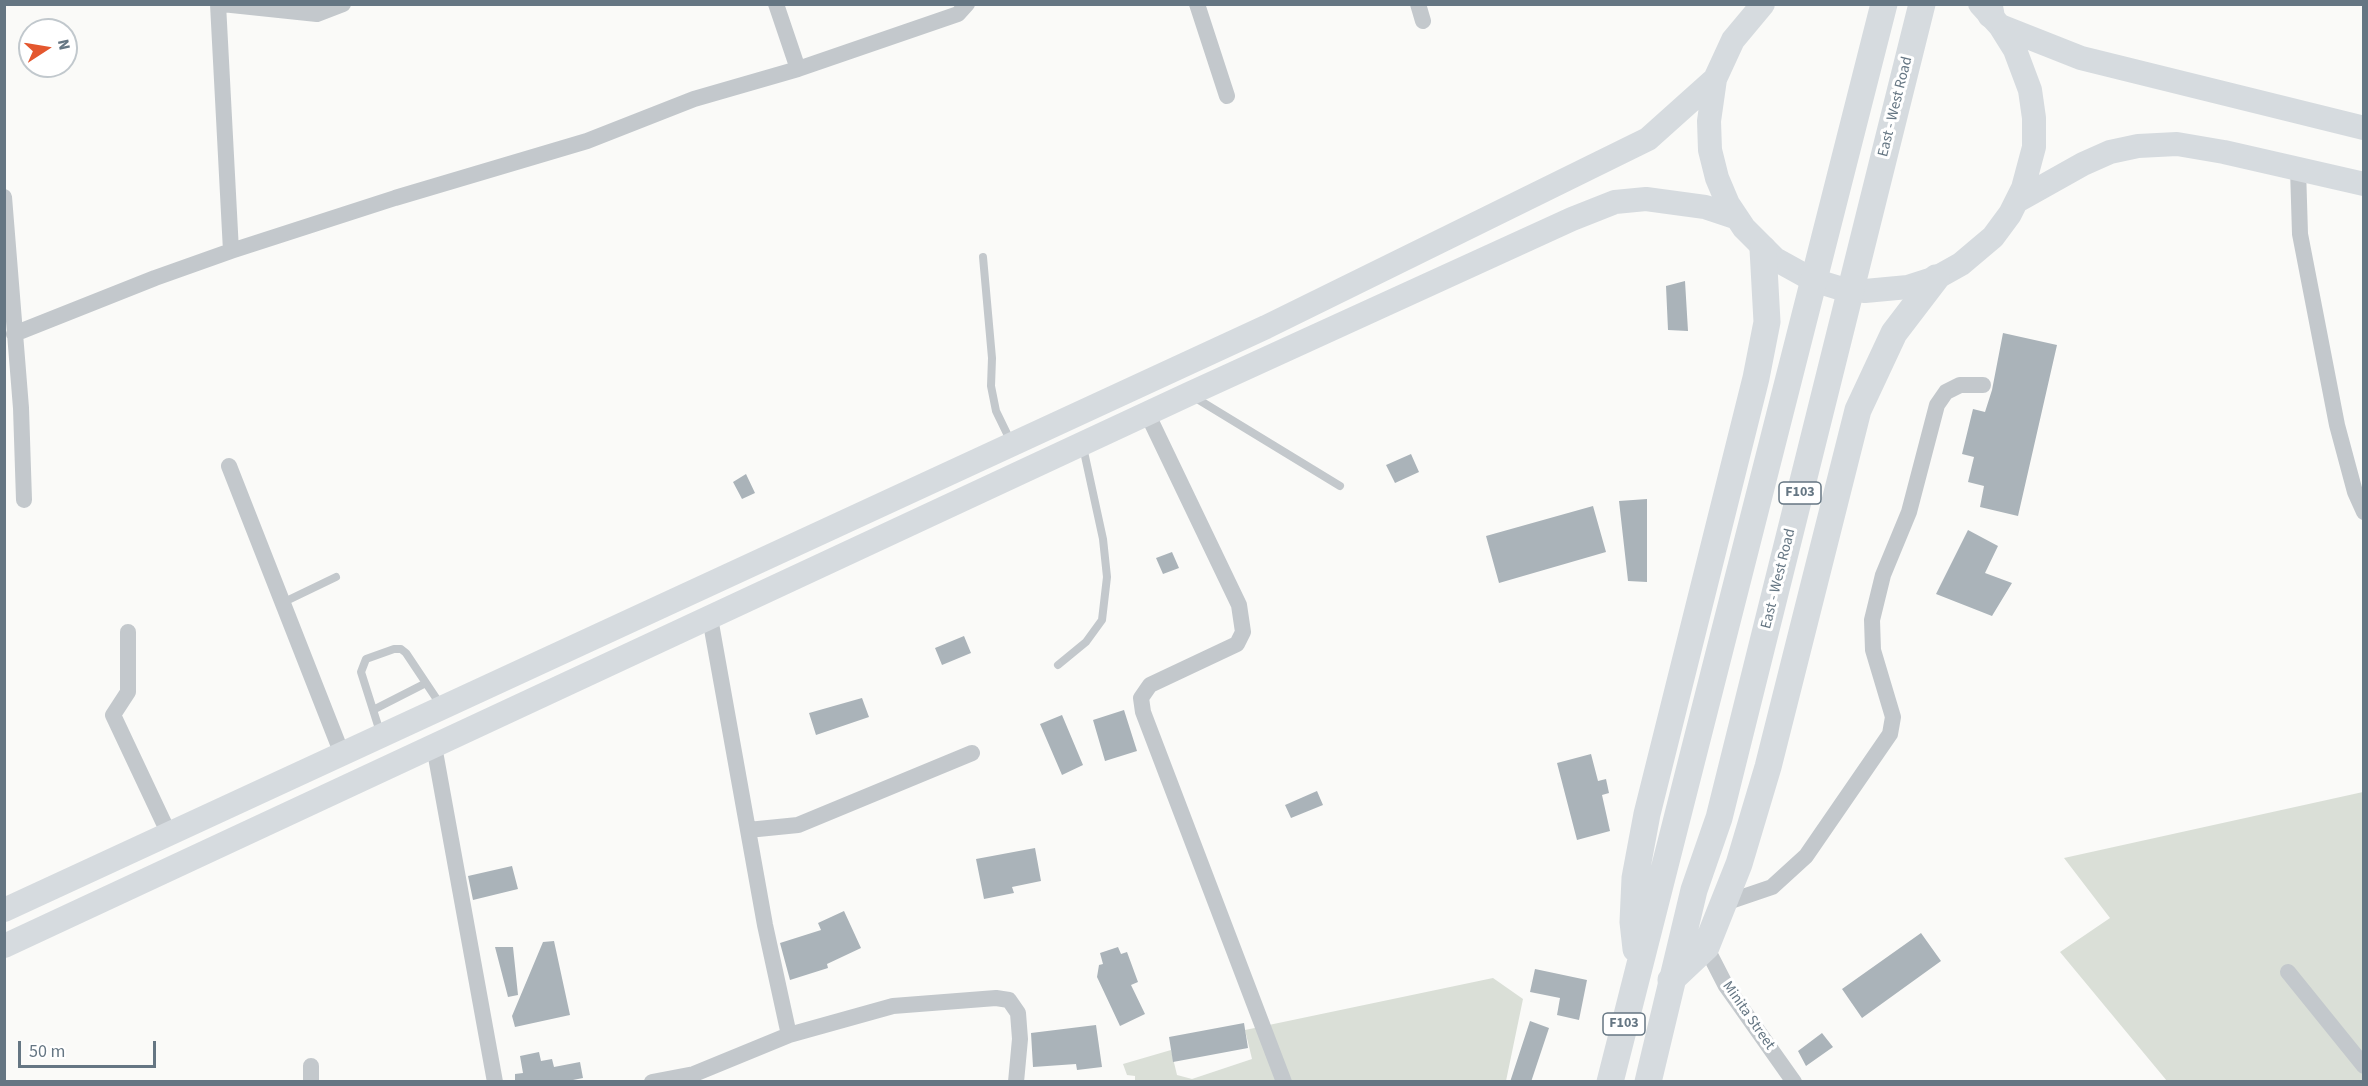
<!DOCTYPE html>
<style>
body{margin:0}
#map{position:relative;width:2368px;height:1086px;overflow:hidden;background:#fafaf8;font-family:"Source Sans 3",sans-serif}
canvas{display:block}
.frame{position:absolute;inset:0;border:6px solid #657683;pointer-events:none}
.north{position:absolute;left:18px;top:18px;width:60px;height:60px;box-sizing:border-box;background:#fff;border:2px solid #c1c8cd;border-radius:50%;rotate:78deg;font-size:16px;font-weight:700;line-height:24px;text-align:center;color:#657683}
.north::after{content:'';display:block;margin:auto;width:21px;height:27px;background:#e4572e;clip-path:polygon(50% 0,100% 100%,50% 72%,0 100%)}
.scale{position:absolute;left:18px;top:1041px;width:138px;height:27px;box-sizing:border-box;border:3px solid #657683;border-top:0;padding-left:8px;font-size:18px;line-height:21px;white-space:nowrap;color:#657683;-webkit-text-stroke:4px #fff;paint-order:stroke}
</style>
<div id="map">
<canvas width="2368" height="1086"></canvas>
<div class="frame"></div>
<div class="north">N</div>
<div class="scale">50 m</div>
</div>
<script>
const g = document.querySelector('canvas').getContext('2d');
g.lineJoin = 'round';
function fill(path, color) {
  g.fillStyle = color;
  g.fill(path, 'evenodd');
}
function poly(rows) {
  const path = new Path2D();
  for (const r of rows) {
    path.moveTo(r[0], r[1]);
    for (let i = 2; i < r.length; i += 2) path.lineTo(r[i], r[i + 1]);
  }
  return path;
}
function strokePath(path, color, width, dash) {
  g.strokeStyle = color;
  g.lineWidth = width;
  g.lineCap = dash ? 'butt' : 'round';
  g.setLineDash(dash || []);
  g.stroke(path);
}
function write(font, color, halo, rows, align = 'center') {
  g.font = font + ' "Source Sans 3",sans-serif';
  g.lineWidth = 6;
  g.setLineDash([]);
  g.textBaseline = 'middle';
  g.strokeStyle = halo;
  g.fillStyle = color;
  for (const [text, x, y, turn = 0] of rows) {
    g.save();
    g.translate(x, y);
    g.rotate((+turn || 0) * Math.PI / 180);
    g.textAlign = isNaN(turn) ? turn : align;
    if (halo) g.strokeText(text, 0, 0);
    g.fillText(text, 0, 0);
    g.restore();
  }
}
const green = poly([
 [2363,792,2363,1081,2167,1081,2060,952,2110,918,2064,858],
 [1493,978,1523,999,1506,1081,1135,1082,1135,1076,1127,1075,1123,1064,1171,1050,1177,1075,1192,1079,1252,1059,1245,1030]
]);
const building = poly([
 [1685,281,1688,331,1668,330,1666,286],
 [2003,333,2057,345,2018,516,1980,507,1984,486,1968,482,1974,457,1962,454,1973,409,1985,412,1992,390],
 [1411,454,1419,472,1395,483,1386,465],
 [746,474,755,493,742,499,733,482],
 [1647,499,1647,582,1628,581,1619,501],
 [1593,506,1606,552,1499,583,1486,536],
 [1968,530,1998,546,1985,573,2012,583,1992,616,1936,594],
 [1172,552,1179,568,1163,574,1156,558],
 [964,636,971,653,942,665,935,648],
 [862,698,869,717,816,735,809,713],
 [1124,710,1137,751,1105,761,1093,720],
 [1062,715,1083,765,1062,775,1040,724],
 [1591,754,1598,781,1606,779,1609,793,1602,795,1610,831,1577,840,1557,763],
 [1317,791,1323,805,1291,818,1285,805],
 [1035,848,1041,881,1012,887,1014,893,984,899,976,859],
 [512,866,518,889,473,900,468,876],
 [844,911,861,948,827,964,828,968,790,980,780,943,821,930,818,923],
 [1921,933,1941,961,1862,1018,1842,989],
 [554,941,570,1015,515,1027,512,1016,543,942],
 [495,947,513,947,518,995,508,997],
 [1118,947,1121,954,1127,952,1138,982,1131,985,1145,1014,1120,1026,1097,977,1099,965,1103,964,1100,953],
 [1535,969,1587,980,1579,1020,1557,1015,1560,998,1530,992],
 [1530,1021,1549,1028,1531,1082,1510,1082],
 [1244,1023,1248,1048,1173,1062,1169,1037],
 [1096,1025,1102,1067,1077,1070,1076,1064,1033,1067,1031,1033],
 [1822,1033,1833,1047,1806,1066,1798,1051],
 [539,1052,541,1061,552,1059,554,1067,580,1062,583,1078,563,1082,515,1082,515,1074,523,1073,520,1056]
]);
const service = poly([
 [983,257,992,358,991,386,996,411,1012,444],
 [1194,397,1340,486],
 [282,603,336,577],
 [1058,665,1086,642,1102,620,1107,577,1103,539,1083,447],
 [373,710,426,683],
 [381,735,361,672,366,659,394,649,401,649,406,653,442,707]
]);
const minor = poly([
 [218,4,231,251],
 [222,4,317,14,343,4],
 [776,4,798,69],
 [1197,4,1227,96],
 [1418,4,1423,21],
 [2298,169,2300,234,2337,425,2355,492,2364,512],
 [4,197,21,408,24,500],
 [14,334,155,278,231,251,395,198,587,141,694,99,798,69,958,14,967,4],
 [1147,413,1239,605,1243,632,1237,644,1150,685,1141,698,1143,712,1284,1082],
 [229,466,342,754],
 [710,618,765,925,789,1035],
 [128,632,128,692,113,715,169,834],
 [434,746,495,1082],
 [748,830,798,825,972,753],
 [1725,903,1772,887,1806,856,1890,734,1893,717,1873,650,1872,620,1883,575,1909,512,1937,405,1946,392,1960,385,1983,385],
 [1706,947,1726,986,1794,1082],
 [2288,972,2364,1066],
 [311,1082,311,1066],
 [652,1082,694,1074,789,1035,893,1006,996,998,1009,1000,1018,1013,1020,1039,1016,1082]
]);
const secondary = poly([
 [1763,4,1733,40,1715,79,1709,121,1710,150,1717,178,1728,204,1744,228,1775,259,1813,280,1839,288,1865,291,1908,287,1936,278,1961,264,1993,237,2010,214,2023,188,2034,147,2034,118,2030,90,2015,50,2000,26,1980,4],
 [2000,26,2081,58,2364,128],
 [2017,201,2083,164,2110,152,2138,146,2177,144,2224,152,2364,184],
 [4,910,1266,327,1648,139,1715,79],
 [4,946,1189,394,1572,219,1615,202,1646,199,1705,207,1735,217]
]);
const primary = poly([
 [1989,4,1991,15],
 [1636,949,1633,922,1635,878,1647,814,1756,378,1767,322,1763,249],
 [1671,980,1706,947,1739,864,1768,767,1858,410,1894,333,1936,278],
 [1610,1082,1884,4],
 [1648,1082,1694,890,1719,818,1922,4]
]);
const shields = [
 [1800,493,42],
 [1624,1024,42]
];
const shieldNames = [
 ["F103",1800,493],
 ["F103",1624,1024]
];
const streetNames = [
 ["East - West Road",1896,107,-76],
 ["East - West Road",1779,579,-76],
 ["Minita Street",1748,1016,55]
];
fill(green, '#dadfd7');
fill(building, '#aab3b9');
strokePath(service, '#c3c8cc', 8);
strokePath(minor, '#c3c8cc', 16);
strokePath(secondary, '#d6dbdf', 24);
strokePath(primary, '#d6dbdf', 27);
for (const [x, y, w] of shields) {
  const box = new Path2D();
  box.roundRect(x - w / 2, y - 11, w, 22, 4.5);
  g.fillStyle = '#fff';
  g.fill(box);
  strokePath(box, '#657683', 1.5);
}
write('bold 14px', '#657683', null, shieldNames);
write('15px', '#657683', '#fff', streetNames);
</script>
